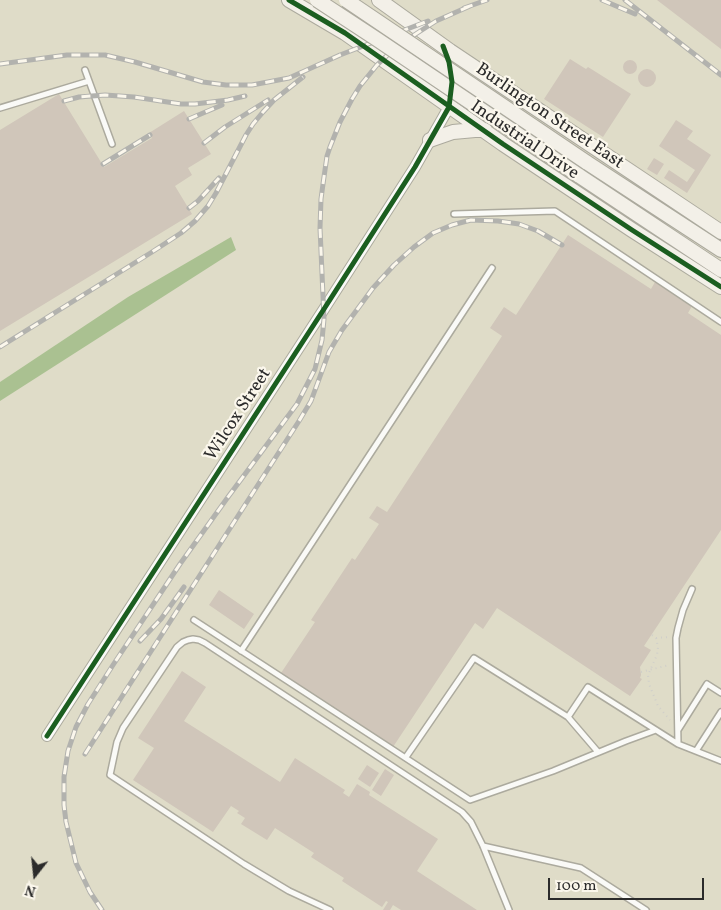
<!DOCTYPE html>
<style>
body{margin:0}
#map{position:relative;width:721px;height:910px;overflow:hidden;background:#dfdcc8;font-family:Vollkorn,serif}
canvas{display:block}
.north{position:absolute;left:10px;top:850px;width:50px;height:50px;-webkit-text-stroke:4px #fbf7ec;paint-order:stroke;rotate:196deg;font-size:14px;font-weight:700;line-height:20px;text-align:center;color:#2b2b2b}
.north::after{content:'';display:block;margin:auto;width:18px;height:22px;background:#2b2b2b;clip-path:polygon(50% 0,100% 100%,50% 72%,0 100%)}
.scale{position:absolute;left:548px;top:878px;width:156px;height:22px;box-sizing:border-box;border:2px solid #2b2b2b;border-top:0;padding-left:6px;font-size:15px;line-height:18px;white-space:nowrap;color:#2b2b2b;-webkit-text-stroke:4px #fbf7ec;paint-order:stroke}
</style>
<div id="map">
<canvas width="721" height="910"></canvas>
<div class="north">N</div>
<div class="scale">100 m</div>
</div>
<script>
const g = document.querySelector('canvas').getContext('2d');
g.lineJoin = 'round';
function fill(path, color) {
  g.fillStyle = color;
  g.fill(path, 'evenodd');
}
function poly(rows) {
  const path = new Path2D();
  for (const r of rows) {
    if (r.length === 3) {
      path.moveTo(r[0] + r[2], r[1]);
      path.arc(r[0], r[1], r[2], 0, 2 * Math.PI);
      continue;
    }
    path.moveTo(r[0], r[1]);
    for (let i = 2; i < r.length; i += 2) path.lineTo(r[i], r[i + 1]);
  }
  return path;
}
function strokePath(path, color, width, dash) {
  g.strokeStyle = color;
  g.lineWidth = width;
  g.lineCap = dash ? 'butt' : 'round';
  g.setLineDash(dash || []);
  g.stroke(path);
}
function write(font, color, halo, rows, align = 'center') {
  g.font = font + ' Vollkorn,serif';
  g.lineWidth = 4.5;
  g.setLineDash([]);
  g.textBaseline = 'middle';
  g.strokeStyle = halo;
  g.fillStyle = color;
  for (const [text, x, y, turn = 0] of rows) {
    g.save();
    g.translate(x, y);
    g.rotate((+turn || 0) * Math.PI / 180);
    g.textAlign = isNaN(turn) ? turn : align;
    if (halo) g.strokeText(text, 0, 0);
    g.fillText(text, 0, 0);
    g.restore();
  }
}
const forest = poly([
 [231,237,236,250,0,401,0,382,128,297]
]);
const building = poly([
 [657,0,721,0,721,49],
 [570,59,586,69,588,67,631,94,603,137,544,99],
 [630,67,7],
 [647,78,9],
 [59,94,104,167,152,138,149,133,184,111,211,154,188,168,192,175,175,186,192,214,0,331,0,130],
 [676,120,693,131,687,139,711,155,687,193,664,178,669,170,687,182,695,170,659,146],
 [654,158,664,164,657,175,647,169],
 [568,235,651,289,655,282,692,306,688,313,721,335,721,530,644,646,651,650,640,667,641,675,640,678,642,679,630,696,497,608,483,629,475,623,393,747,281,673,315,622,311,620,352,558,355,560,379,524,369,518,377,506,387,512,502,336,490,328,504,307,516,315],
 [219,590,254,614,244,629,209,605],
 [182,671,206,687,184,721,280,782,295,758,345,790,343,793,349,797,357,784,370,792,369,795,438,839,417,871,477,910,401,910,393,905,390,910,383,910,388,902,386,901,382,907,342,881,344,878,311,857,314,853,275,828,267,840,241,824,245,818,237,813,239,811,231,806,213,832,133,780,154,748,138,738],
 [367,765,379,773,370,787,358,779],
 [385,769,394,775,381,796,372,790]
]);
const path = poly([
 [652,635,656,638,658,647,657,655,648,675,649,684,658,706,670,720],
 [656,638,669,637],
 [641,672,669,665]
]);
const lane = poly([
 [85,70,112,144],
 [0,108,89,81],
 [454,214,555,211,721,322],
 [194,620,470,800,553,771,626,741,656,730],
 [241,651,492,268],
 [568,717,598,752],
 [678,730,707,684,721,693],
 [678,744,676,638,678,628,683,610,692,589],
 [696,751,721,712],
 [406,757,474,658,568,717,588,687,678,744,721,761],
 [483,846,581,868,646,910],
 [330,910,289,891,244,864,110,775,117,742,123,728,177,647,183,642,188,640,193,639,199,640,205,643,462,812,471,822,483,846,509,910]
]);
const street = poly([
 [47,736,324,309,415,167,449,107]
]);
const secondary = poly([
 [289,0,345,33,503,144,632,230,721,287],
 [379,0,450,51,721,232],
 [430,140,453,132,475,130,485,130],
 [586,162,721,250],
 [578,175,721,270]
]);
const rail = poly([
 [602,0,635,14],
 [625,0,721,75],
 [464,8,487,0],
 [0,64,67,55,105,55,135,62,203,82,226,85,252,85,289,78,340,55,428,21],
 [64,101,79,97,105,95,134,97,181,104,195,104,228,100,245,96],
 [189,119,222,105],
 [204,143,225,127,268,100],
 [103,164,150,135],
 [189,208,198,201,219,178],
 [0,347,152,252,181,233,195,221,208,206,216,193,246,135,253,124,263,112,274,100,303,77],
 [140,641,161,619,184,587],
 [85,754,299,421,311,401,329,352,342,330,373,288,394,265,414,247,433,233,452,225,471,220,498,221,519,224,538,231,562,245],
 [102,910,90,892,76,863,66,822,64,805,64,777,68,751,76,727,88,704,113,665,180,564,228,497,297,404,315,369,322,340,324,319,320,228,321,199,323,184,327,156,330,147,340,122,352,99,360,86,377,65,397,46,436,21,470,6]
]);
const secondaryBridge = poly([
 [317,0,378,40,578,175],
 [346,0,586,162]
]);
const cycleway = poly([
 [289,0,345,33,503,144,632,230,721,287],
 [47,736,324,309,415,167,449,107,452,82,449,62,443,46]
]);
const streetNames = [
 ["Burlington Street East",549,117,34],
 ["Industrial Drive",524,141,34],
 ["Wilcox Street",239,415,-57]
];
fill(forest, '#aac191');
fill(building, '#d0c6ba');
strokePath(lane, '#acaa9e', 8);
strokePath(street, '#acaa9e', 12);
strokePath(secondary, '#acaa9e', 16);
strokePath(path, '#d0cfca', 2, [1, 4]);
strokePath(lane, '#fafaf7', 5);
strokePath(street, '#fafaf7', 10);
strokePath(secondary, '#f3f0e8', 14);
strokePath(rail, '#b2b2ae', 5);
strokePath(rail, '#fbf7ec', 3, [9]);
strokePath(secondaryBridge, '#acaa9e', 16, []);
strokePath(secondaryBridge, '#f3f0e8', 14);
strokePath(cycleway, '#1b5e20', 5);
write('18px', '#2b2b2b', '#fbf7ec', streetNames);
</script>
